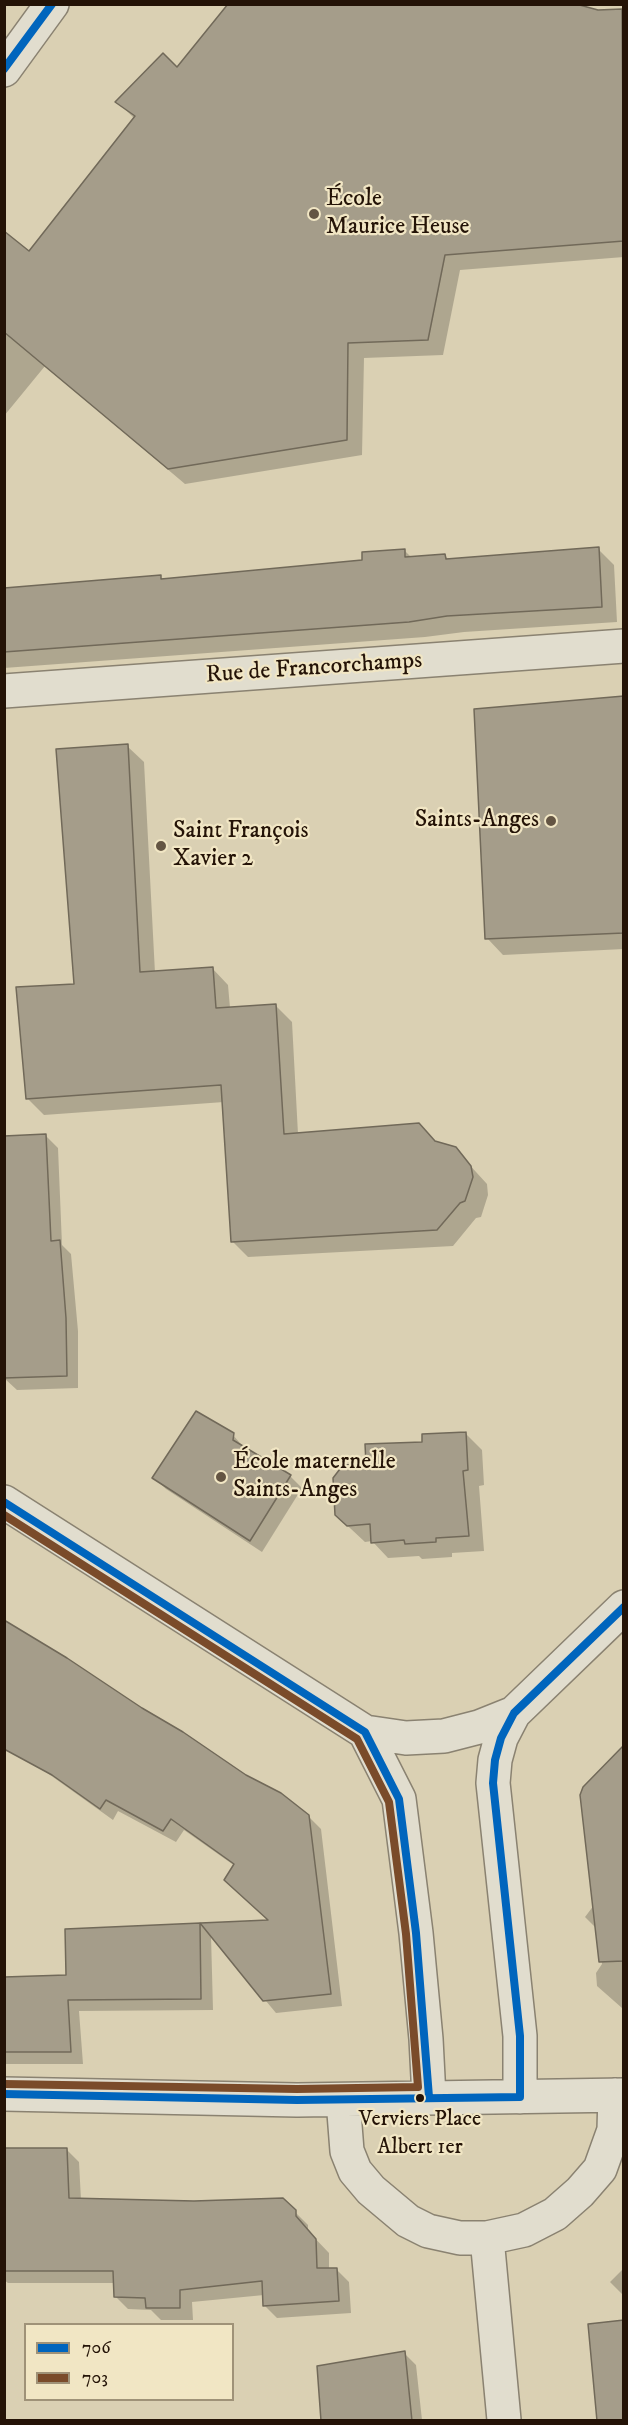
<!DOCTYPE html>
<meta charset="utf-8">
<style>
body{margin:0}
#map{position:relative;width:628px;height:2425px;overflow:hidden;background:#dad0b3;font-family:"IM FELL DW Pica",serif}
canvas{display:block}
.frame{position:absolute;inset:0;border:6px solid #241307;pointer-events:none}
.legend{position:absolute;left:24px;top:2323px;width:210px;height:78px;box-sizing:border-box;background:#f1e6c4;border:2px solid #9f9278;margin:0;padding:8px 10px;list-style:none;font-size:18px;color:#241307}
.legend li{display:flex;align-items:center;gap:12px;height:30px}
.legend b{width:30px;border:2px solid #9f9278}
</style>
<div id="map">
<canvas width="628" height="2425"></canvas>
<div class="frame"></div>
<ul class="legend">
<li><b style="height:8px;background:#0065bd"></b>706</li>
<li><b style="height:8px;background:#7a4b2a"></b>703</li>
</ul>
</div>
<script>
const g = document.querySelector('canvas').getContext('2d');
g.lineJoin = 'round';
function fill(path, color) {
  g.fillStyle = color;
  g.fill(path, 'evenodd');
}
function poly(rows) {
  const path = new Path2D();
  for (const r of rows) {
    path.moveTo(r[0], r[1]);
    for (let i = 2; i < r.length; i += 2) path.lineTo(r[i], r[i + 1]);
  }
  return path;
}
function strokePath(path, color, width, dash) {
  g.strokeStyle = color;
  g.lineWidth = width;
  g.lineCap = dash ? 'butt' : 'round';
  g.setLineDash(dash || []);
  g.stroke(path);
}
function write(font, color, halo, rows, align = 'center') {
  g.font = font + ' "IM FELL DW Pica",serif';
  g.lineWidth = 4.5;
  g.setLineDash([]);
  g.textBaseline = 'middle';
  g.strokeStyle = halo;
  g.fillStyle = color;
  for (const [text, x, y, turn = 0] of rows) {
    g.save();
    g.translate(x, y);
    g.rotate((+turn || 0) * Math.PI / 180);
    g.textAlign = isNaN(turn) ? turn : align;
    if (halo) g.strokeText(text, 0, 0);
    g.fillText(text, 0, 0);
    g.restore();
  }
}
const shadow = poly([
 [621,10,624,13,624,257,460,270,443,355,364,358,362,455,185,484,45,366,4,416,4,233,29,253,134,118,117,102,178,69,598,12],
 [598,549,614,565,617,622,464,632,425,637,4,668,4,589,160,577,164,580,364,561,405,551,412,558,445,556,449,560],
 [624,698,624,949,503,955,487,938],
 [127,746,144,762,155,973,212,968,228,985,230,1008,276,1006,292,1022,298,1134,437,1143,455,1149,487,1184,488,1195,481,1217,476,1218,453,1246,248,1257,232,1241,224,1102,44,1115,27,1098,76,986],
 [46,1136,58,1148,62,1245,71,1254,78,1331,78,1388,17,1390,4,1378,4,1138],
 [466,1434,482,1450,484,1485,479,1486,484,1551,452,1553,452,1557,422,1559,419,1556,388,1558,372,1541,365,1542,336,1515,368,1466,424,1443],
 [233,1435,245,1449,290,1476,302,1488,262,1552,166,1489,154,1477],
 [4,1620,308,1816,321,1829,342,2006,276,2013,211,1935,213,2010,79,2011,83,2064,4,2064,4,1978,68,1977,67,1930,271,1921,235,1866,184,1830,176,1842,118,1811,113,1820,4,1742],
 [624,1748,624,2008,622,2008,597,1986,596,1973,602,1964,597,1929,585,1917,594,1905],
 [4,2149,66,2149,79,2162,81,2200,194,2203,283,2200,308,2225,308,2231,329,2253,329,2269,336,2269,349,2282,351,2313,277,2318,264,2305,264,2295,192,2302,193,2320,161,2320,151,2310,128,2309,115,2296,115,2283,8,2283,4,2280],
 [624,2268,624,2296,610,2282],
 [404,2353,416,2365,422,2420,326,2420]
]);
const building = poly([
 [228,4,576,4,598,10,622,9,624,241,445,255,428,340,348,343,347,440,168,469,4,332,4,231,29,251,135,116,115,102,163,53,177,67,228,4],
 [599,547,602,607,447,616,409,622,4,652,4,588,161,575,161,579,362,560,362,552,405,549,405,557,445,554,446,559,599,547],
 [624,696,624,933,485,939,474,709,624,696],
 [128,744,140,972,213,967,216,1008,276,1004,284,1134,419,1123,435,1141,456,1147,471,1166,473,1177,465,1201,460,1203,437,1230,231,1242,221,1085,26,1099,16,987,74,984,56,749,128,744],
 [46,1134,51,1241,60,1240,66,1318,67,1376,4,1378,4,1136,46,1134],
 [196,1411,234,1433,233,1440,291,1475,250,1541,152,1478,196,1411],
 [466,1432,468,1470,463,1471,469,1536,436,1538,436,1542,405,1544,404,1540,371,1543,370,1524,347,1526,335,1515,333,1478,343,1465,366,1464,365,1444,422,1442,422,1434,466,1432],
 [4,1620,67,1658,142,1708,183,1732,246,1775,281,1793,309,1815,331,1994,263,2001,200,1923,201,1999,68,2000,71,2052,4,2052,4,1977,66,1975,65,1929,268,1920,224,1880,234,1864,171,1819,163,1831,106,1800,100,1809,52,1775,4,1749,4,1620],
 [624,1745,624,1961,599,1962,580,1795,583,1787,624,1745],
 [4,2148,67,2148,69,2198,194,2201,283,2198,296,2210,296,2216,316,2239,317,2268,337,2268,339,2301,263,2306,262,2281,180,2290,180,2308,146,2308,145,2298,114,2297,113,2271,4,2271,4,2148],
 [624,2320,624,2421,597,2421,588,2324,624,2320],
 [405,2351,412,2421,321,2421,317,2366,405,2351]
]);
const minor = poly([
 [4,70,52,4],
 [4,691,624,646],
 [4,1502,365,1732,406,1738,444,1736,479,1727,514,1713,624,1607],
 [514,1713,501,1738,495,1760,493,1783,520,2036,520,2097],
 [365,1732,399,1799,416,1933,426,2039,429,2097],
 [4,2094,297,2100,624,2095],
 [343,2100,347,2151,355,2171,371,2190,408,2221,428,2231,460,2238,487,2238,524,2230,555,2214,580,2192,600,2169,614,2130,615,2095],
 [487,2238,504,2420]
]);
const bus1 = poly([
 [4,69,52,4],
 [4,1502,365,1732,399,1799,416,1933,429,2097],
 [4,2094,297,2100,520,2097,520,2036,493,1783,495,1760,501,1738,514,1713,624,1607]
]);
const bus2 = poly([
 [4,1515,357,1739,389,1802,406,1934,418,2087,297,2089,4,2084]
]);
const markers = [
 [314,214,6,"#645543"],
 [551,821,6,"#645543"],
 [161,846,6,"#645543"],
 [221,1477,6,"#645543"],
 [420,2098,5,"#241307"]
];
const busNames = [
 ["Verviers Place",420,2120],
 ["Albert 1er",420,2148]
];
const poiNames = [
 ["École",326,200],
 ["Maurice Heuse",326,228],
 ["Saints-Anges",539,821,"right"],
 ["Saint François",173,832],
 ["Xavier 2",173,860],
 ["École maternelle",233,1463],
 ["Saints-Anges",233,1491]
];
const streetNames = [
 ["Rue de Francorchamps",314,669,-4]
];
fill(shadow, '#0003');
fill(building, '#a59d8a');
strokePath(building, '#716959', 1.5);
strokePath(minor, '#8a8271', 36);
strokePath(minor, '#e1ddce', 33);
strokePath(bus1, '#0065bd', 8);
strokePath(bus2, '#7a4b2a', 8);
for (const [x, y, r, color] of markers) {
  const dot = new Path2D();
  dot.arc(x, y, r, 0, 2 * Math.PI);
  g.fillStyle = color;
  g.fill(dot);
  strokePath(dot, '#f1e6c4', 2);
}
write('22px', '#241307', '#f1e6c4', busNames);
write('24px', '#241307', '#f1e6c4', poiNames, 'left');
write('24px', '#241307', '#f1e6c4', streetNames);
</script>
